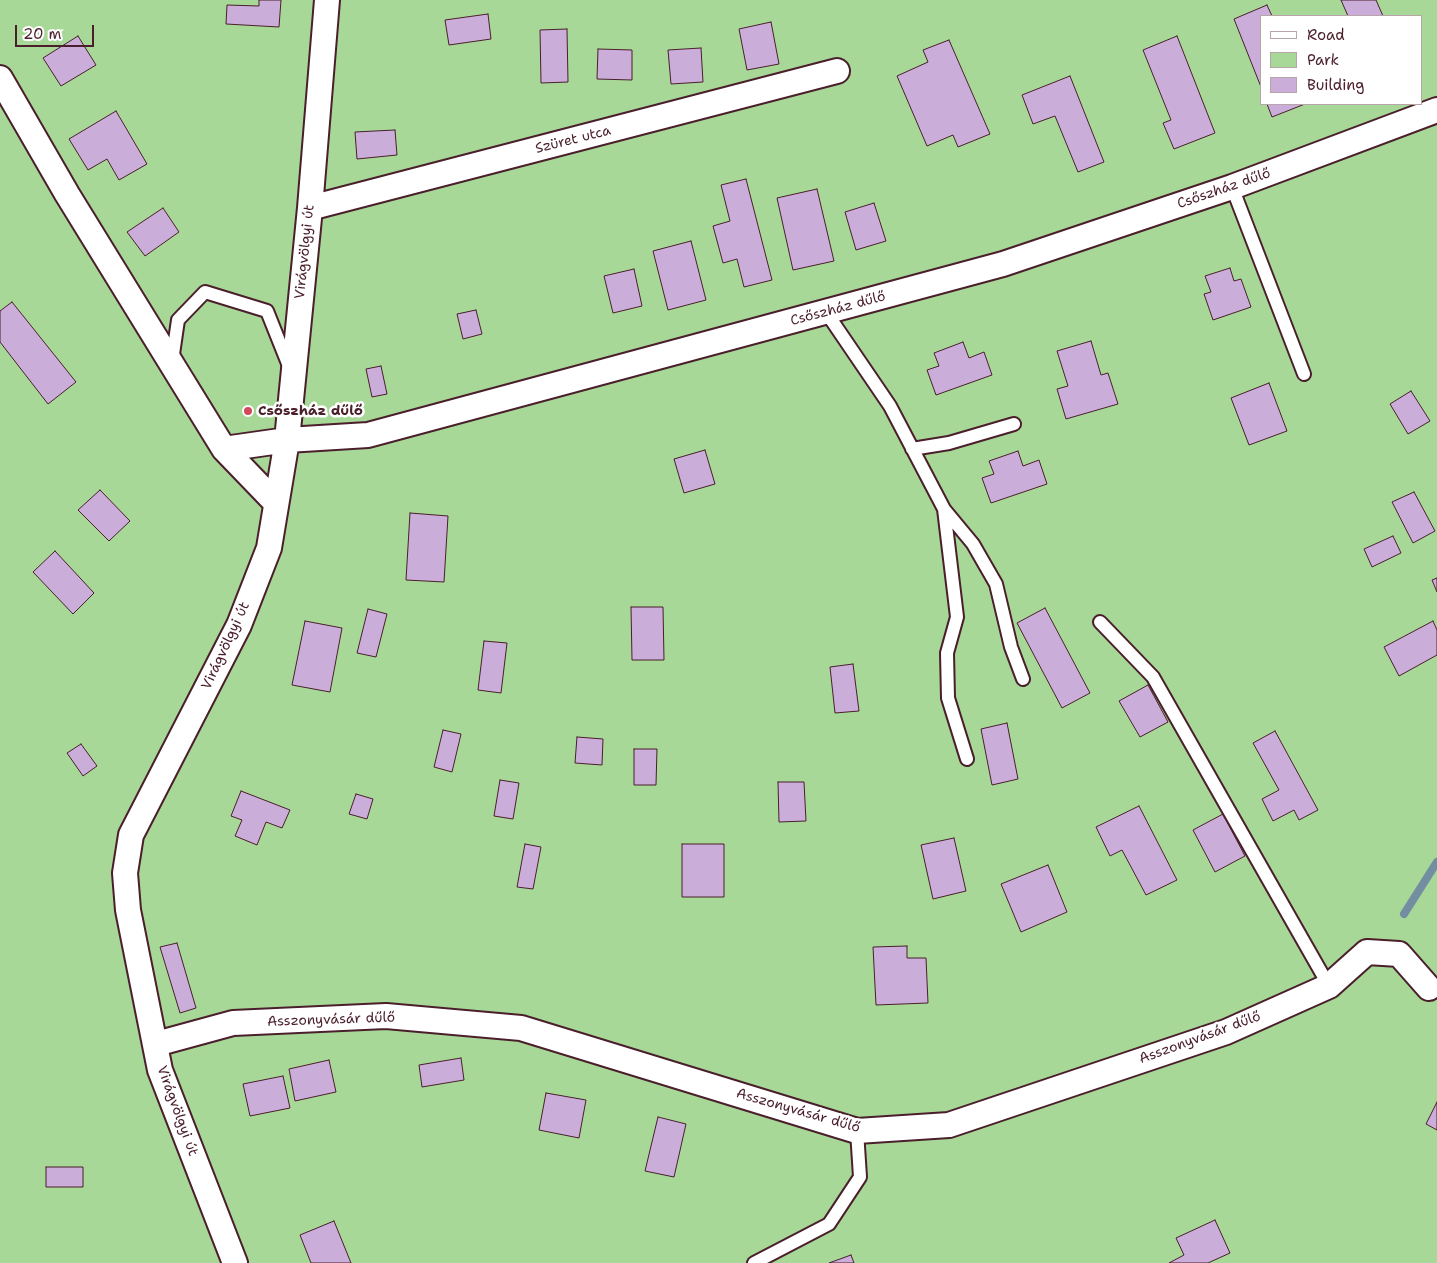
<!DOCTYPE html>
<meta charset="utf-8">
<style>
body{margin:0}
#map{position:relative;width:1437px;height:1263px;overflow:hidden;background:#fff;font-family:"Shantell Sans",sans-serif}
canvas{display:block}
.legend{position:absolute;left:1260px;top:15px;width:162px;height:90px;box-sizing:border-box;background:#fff;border:1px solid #b7a5aa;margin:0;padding:6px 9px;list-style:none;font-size:15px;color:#4a1f2b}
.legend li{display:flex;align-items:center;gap:10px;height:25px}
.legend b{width:25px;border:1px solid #b7a5aa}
.scale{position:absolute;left:15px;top:25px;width:79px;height:22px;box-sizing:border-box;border:2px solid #4a1f2b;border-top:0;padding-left:6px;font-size:15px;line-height:18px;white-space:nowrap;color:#4a1f2b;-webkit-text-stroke:4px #fff;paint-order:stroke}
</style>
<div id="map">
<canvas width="1437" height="1263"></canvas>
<ul class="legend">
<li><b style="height:6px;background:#fff"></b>Road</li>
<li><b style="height:14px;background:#a8d898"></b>Park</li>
<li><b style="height:14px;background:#caadd9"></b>Building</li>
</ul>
<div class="scale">20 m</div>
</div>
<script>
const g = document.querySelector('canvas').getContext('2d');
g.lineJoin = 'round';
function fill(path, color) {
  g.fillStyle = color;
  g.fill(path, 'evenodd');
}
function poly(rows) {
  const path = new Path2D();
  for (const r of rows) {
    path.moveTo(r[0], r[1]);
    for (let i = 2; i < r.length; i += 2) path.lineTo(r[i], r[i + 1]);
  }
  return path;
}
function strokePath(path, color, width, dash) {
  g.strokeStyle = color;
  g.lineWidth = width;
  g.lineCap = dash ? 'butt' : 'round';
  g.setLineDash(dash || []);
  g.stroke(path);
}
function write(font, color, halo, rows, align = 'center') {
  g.font = font + ' "Shantell Sans",sans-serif';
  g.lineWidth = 5;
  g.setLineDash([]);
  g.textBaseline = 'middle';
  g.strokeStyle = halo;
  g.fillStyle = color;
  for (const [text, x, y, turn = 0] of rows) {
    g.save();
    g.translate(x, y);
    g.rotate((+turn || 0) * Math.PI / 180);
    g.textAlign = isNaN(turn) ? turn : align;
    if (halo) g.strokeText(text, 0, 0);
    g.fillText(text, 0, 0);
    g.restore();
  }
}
const green = poly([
 [0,0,1437,0,1437,1263,0,1263],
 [1261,16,1421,16,1421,104,1261,104]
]);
const stream = poly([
 [1404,914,1437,862]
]);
const building = poly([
 [259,0,281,0,279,27,226,24,227,5,259,6,259,0],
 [1341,0,1376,0,1383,16,1348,16,1341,0],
 [1267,5,1272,16,1261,16,1261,87,1234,19,1267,5],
 [488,14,491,39,449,45,445,20,488,14],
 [771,22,779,64,747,70,739,29,771,22],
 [567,29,568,82,541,83,540,30,567,29],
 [78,36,96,65,61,86,43,58,78,36],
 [1177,36,1215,133,1174,149,1163,123,1171,120,1143,50,1177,36],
 [949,40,990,134,958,147,953,135,927,146,897,76,928,62,923,50,949,40],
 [701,48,703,82,671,84,668,50,701,48],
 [598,49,632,50,632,80,597,79,598,49],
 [1070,76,1104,162,1078,172,1055,116,1033,124,1022,95,1070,76],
 [1267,104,1305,104,1272,117,1267,104],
 [116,111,147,164,119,180,107,159,88,170,69,139,116,111],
 [395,130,397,155,357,159,355,132,395,130],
 [746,179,772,280,744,287,737,259,723,263,713,226,730,221,721,185,746,179],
 [817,189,834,261,793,270,777,198,817,189],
 [874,203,886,241,856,250,845,212,874,203],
 [163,208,179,232,145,256,127,232,163,208],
 [691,241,706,300,668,310,653,251,691,241],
 [1230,268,1234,281,1241,279,1251,307,1213,320,1204,294,1211,292,1205,276,1230,268],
 [634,269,642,306,613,313,604,276,634,269],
 [12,302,76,382,48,404,0,342,0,311,12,302],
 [476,310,482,334,463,339,457,314,476,310],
 [1091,341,1101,375,1108,373,1118,404,1066,419,1057,389,1068,386,1057,351,1091,341],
 [963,342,969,358,984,352,992,375,936,395,927,370,939,366,934,353,963,342],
 [381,366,387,394,372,397,366,369,381,366],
 [1269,383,1287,431,1249,445,1231,398,1269,383],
 [1411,391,1430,421,1408,434,1390,404,1411,391],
 [705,450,715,484,684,493,674,459,705,450],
 [1018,451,1023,466,1039,460,1047,484,991,503,982,478,994,474,989,461,1018,451],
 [100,490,130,521,109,541,78,510,100,490],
 [1414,492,1435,531,1413,543,1392,502,1414,492],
 [410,513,448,516,444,582,406,580,410,513],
 [1393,536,1401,553,1372,567,1364,549,1393,536],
 [55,551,94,593,73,614,33,572,55,551],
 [1437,578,1437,592,1432,580,1437,578],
 [631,607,663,607,664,660,632,660,631,607],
 [1045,608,1090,693,1062,708,1017,623,1045,608],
 [368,609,387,614,376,657,357,653,368,609],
 [305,621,342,628,330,692,292,685,305,621],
 [1433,621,1437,630,1437,655,1399,676,1384,647,1433,621],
 [484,641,507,643,501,693,478,690,484,641],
 [853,664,859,711,835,713,830,667,853,664],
 [1148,685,1168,722,1140,737,1119,701,1148,685],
 [1007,723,1018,779,992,785,981,729,1007,723],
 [443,730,461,734,452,772,434,767,443,730],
 [1275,731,1318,810,1299,820,1294,810,1273,821,1262,799,1279,790,1253,743,1275,731],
 [577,737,603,739,602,765,575,763,577,737],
 [81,744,97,766,83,776,67,753,81,744],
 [634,749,657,749,656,785,634,785,634,749],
 [500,780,519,783,513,819,494,816,500,780],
 [778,782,804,782,806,821,779,822,778,782],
 [241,791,290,810,282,828,266,822,257,845,235,836,242,820,231,816,241,791],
 [356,794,373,799,367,819,349,814,356,794],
 [1139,806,1177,880,1146,895,1122,850,1110,856,1096,827,1139,806],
 [1223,814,1245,856,1215,872,1193,830,1223,814],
 [954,838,966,891,933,899,921,845,954,838],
 [525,844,541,847,533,889,517,887,525,844],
 [682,844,724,844,724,897,682,897,682,844],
 [1048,865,1067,912,1021,932,1001,884,1048,865],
 [177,943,196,1008,180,1013,160,947,177,943],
 [907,946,907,958,926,958,928,1003,876,1005,873,947,907,946],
 [461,1058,464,1080,422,1087,419,1065,461,1058],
 [329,1060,336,1092,295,1101,289,1069,329,1060],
 [283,1076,290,1108,250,1116,243,1084,283,1076],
 [546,1093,586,1100,579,1138,539,1130,546,1093],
 [1437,1102,1437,1130,1426,1124,1437,1102],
 [658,1117,686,1124,674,1177,645,1171,658,1117],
 [46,1167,83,1167,83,1187,46,1187,46,1167],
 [1215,1220,1230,1253,1208,1263,1169,1263,1184,1255,1176,1238,1215,1220],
 [334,1221,351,1263,311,1263,300,1235,334,1221],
 [851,1255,854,1263,829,1263,851,1255]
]);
const lane = poly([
 [1232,187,1304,374],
 [826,312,890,406,944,509,973,544,996,584,1011,647,1023,679],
 [172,361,178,320,205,292,267,311,289,366],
 [912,449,949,443,1014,424],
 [944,509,957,617,947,653,948,698,967,759],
 [1100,622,1153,677,1329,986],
 [754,1263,829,1224,860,1177,857,1131]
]);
const street = poly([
 [0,78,67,194,224,449,276,503],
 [310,208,837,71],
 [224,449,287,440,368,435,1003,264,1232,187,1437,110],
 [156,1044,233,1023,386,1016,521,1028,857,1131,949,1125,1226,1032,1329,986,1367,952,1399,954,1429,988],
 [235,1263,160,1070,128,910,125,873,131,835,239,625,269,548,287,440,310,208,327,0]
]);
const markers = [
 [248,411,5,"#d1495b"]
];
const streetNames = [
 ["Szüret utca",573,140,-14],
 ["Csőszház dűlő",1224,189,-19],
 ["Virágvölgyi út",305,252,-84],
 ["Csőszház dűlő",838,309,-15],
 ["Virágvölgyi út",226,646,-65],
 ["Asszonyvásár dűlő",331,1020,-2],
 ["Asszonyvásár dűlő",1200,1038,-20],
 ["Virágvölgyi út",177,1111,70],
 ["Asszonyvásár dűlő",798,1111,16]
];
const poiNames = [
 ["Csőszház dűlő",258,411]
];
fill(green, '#a8d898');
strokePath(stream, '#738ea1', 8);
fill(building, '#caadd9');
strokePath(building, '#4a1f2b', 1);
strokePath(lane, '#4a1f2b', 16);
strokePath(street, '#4a1f2b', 28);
strokePath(lane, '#fff', 12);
strokePath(street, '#fff', 24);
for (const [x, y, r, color] of markers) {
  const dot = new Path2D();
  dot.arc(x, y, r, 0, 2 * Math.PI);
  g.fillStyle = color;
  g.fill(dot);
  strokePath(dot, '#fff', 2);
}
write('14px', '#4a1f2b', '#fff', streetNames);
write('bold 14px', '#4a1f2b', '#fff', poiNames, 'left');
</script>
